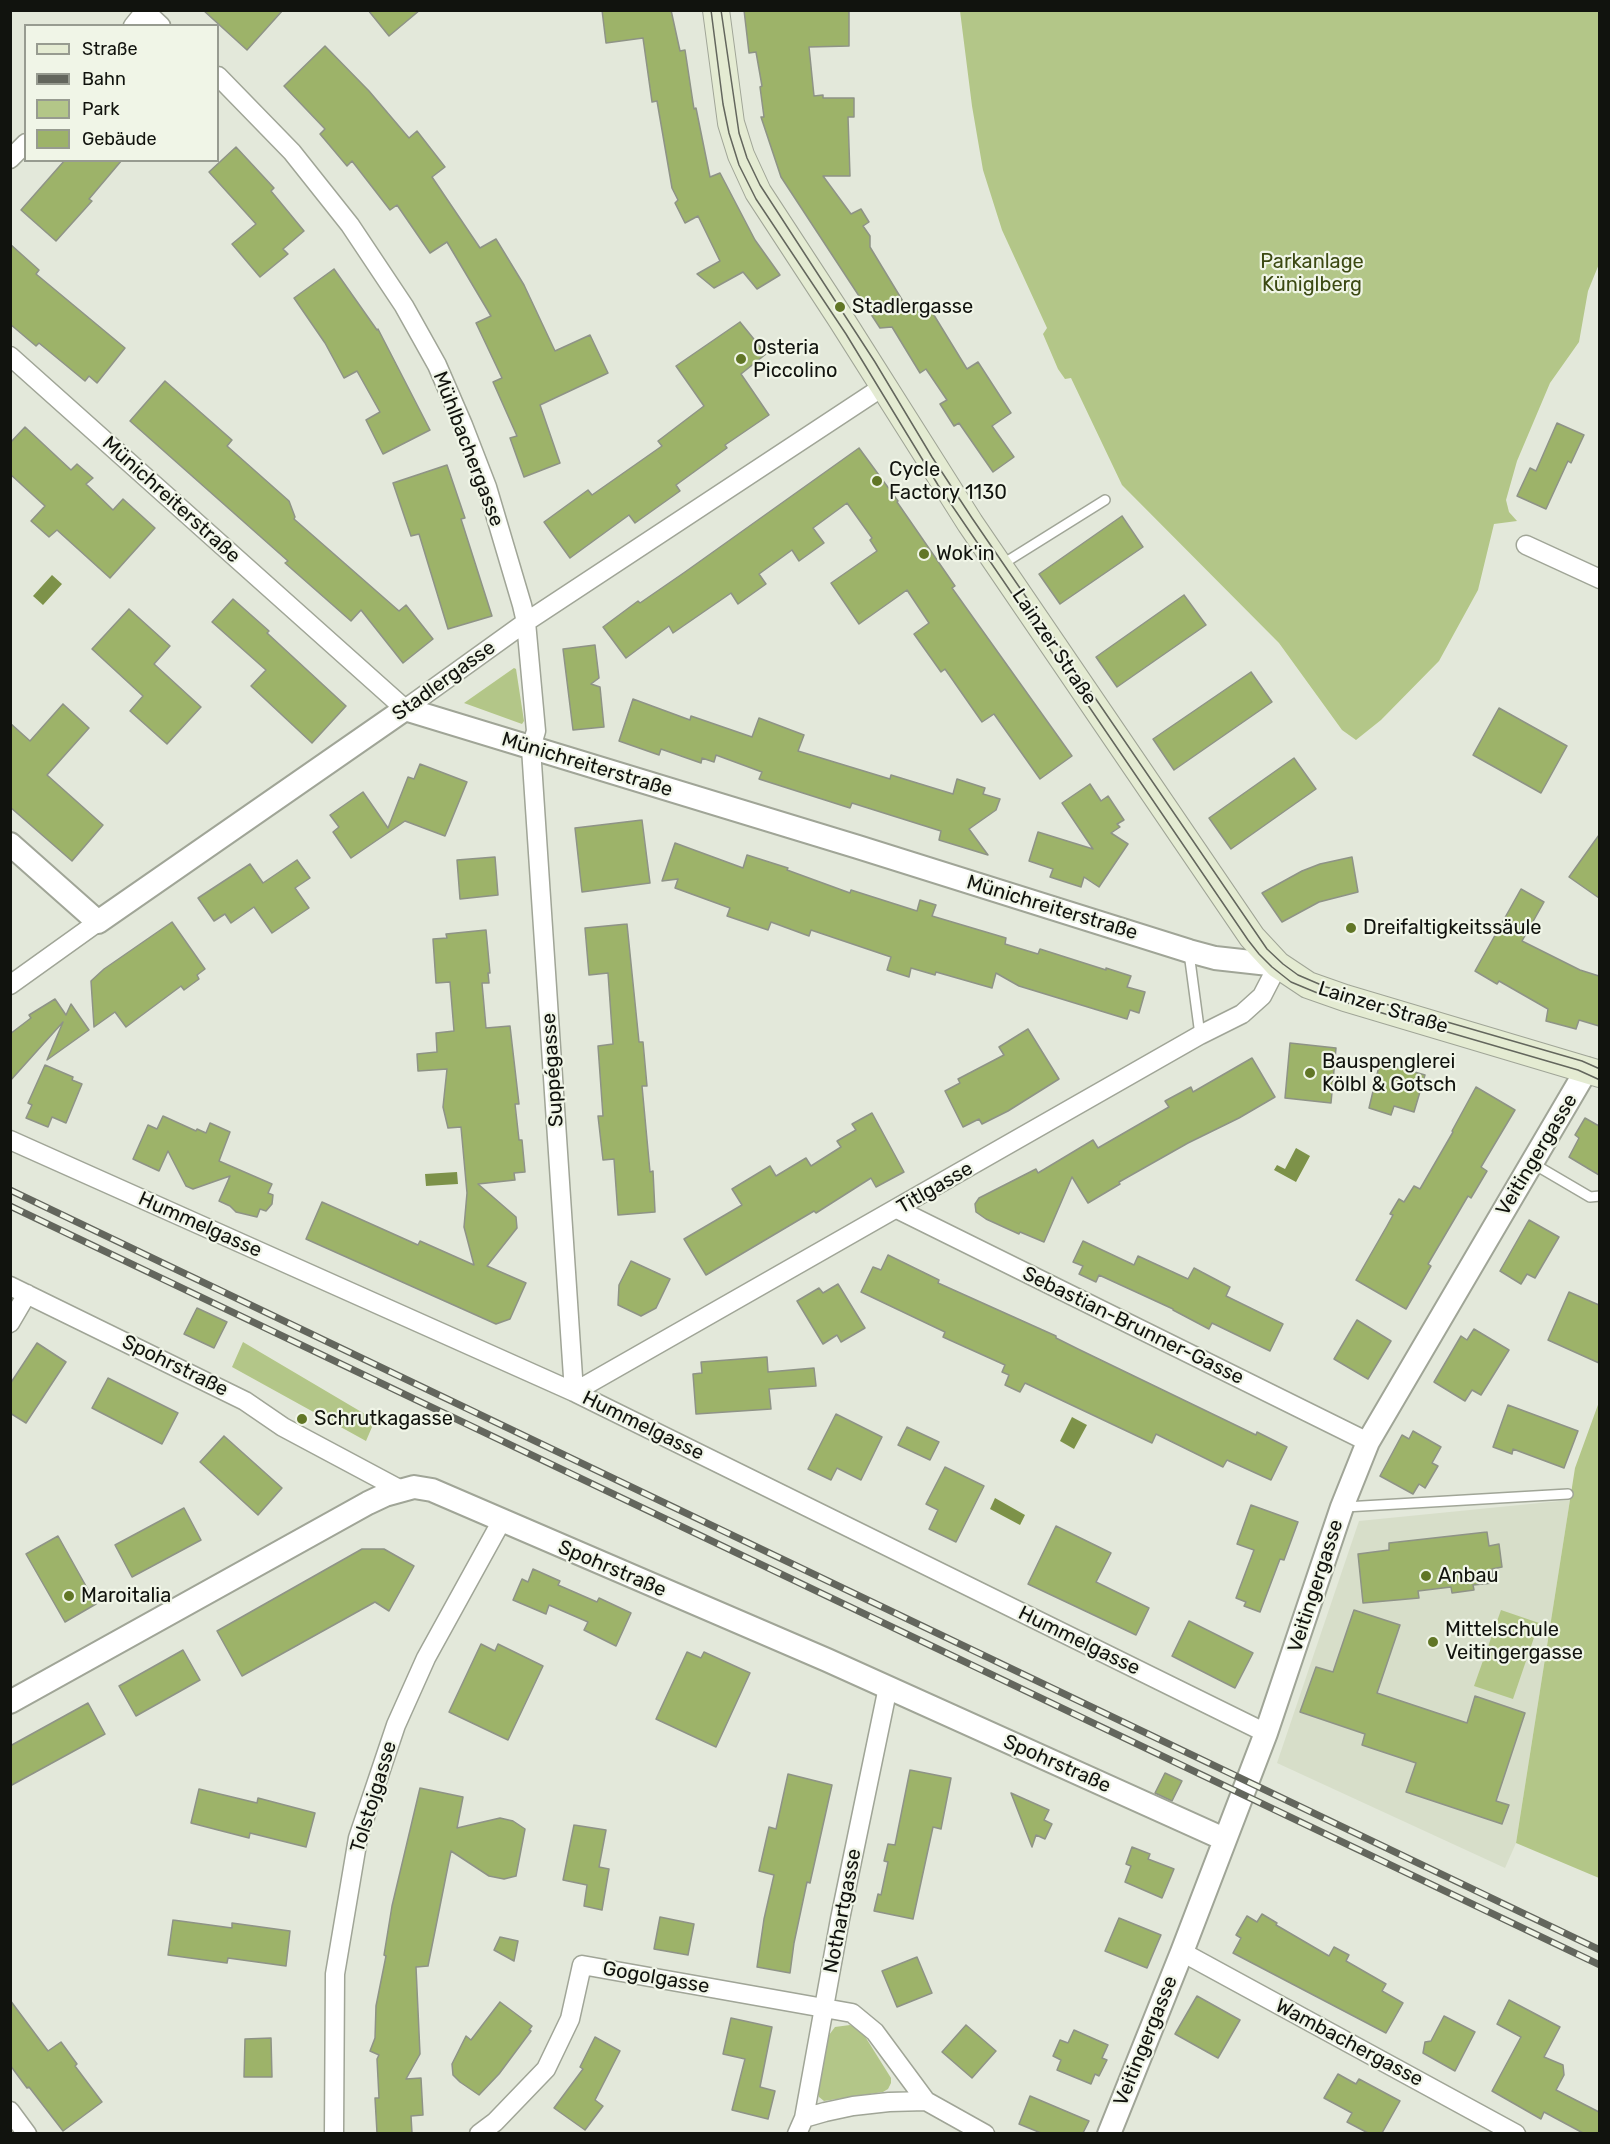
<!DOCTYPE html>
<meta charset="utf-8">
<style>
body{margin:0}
#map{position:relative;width:1610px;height:2144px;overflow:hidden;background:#e3e8da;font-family:Rubik,sans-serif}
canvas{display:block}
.frame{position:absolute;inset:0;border:12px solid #11130e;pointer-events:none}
.legend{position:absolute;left:24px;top:24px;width:195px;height:138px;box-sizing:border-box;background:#f0f5e7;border:2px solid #979b90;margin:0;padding:8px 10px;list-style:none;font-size:18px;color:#11130e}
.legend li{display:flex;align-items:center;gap:12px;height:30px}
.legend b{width:30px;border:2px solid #979b90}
</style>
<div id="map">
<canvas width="1610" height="2144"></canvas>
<div class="frame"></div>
<ul class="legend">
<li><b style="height:8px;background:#e4ebd2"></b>Straße</li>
<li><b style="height:8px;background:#63665d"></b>Bahn</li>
<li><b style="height:16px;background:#b3c688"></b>Park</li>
<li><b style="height:16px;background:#9db369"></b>Gebäude</li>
</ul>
</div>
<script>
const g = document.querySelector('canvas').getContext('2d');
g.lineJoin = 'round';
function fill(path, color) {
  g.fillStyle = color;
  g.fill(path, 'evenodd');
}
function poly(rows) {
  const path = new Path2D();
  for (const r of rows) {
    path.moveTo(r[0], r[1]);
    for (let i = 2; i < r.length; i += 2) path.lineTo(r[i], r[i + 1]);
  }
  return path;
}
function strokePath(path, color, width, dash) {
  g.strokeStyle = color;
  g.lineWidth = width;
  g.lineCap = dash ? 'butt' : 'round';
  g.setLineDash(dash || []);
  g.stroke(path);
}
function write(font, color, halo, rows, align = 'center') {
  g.font = font + ' Rubik,sans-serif';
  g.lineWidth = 4.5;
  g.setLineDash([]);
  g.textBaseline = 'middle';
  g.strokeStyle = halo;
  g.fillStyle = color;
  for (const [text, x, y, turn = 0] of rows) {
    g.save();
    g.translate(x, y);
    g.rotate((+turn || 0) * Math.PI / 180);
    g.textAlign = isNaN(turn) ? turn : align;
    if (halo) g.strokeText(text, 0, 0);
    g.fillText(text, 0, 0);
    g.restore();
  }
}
const built = poly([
 [1570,1500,1516,1843,1505,1868,1277,1763,1359,1521]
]);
const green = poly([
 [960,11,1599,11,1599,264,1588,291,1579,342,1550,383,1517,461,1506,500,1509,512,1517,521,1494,524,1478,590,1439,661,1381,720,1356,740,1342,730,1279,643,1122,485,1071,378,1065,379,1058,369,1043,334,1047,328,1002,230,983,170,972,106],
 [514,668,516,669,524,721,522,724,464,703],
 [243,1342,375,1420,366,1441,232,1367],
 [1599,1402,1599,1878,1516,1843,1575,1468],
 [1501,1610,1539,1623,1513,1699,1474,1686],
 [850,2025,861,2030,891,2078,891,2083,888,2089,883,2092,824,2101,819,2097,817,2089,829,2035,835,2027]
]);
const water = poly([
 [52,575,62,584,43,605,33,596],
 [1296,1148,1310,1156,1296,1182,1274,1170,1277,1165,1285,1169],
 [457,1172,458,1184,426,1186,425,1174],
 [1072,1417,1087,1425,1074,1449,1060,1441],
 [995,1498,1025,1515,1020,1525,990,1509]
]);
const building = poly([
 [203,10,283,10,247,50,203,10],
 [368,10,420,10,389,36,368,10],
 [602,10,671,10,680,51,685,50,694,109,696,108,710,177,720,173,755,240,780,275,757,289,743,272,714,288,697,274,720,261,698,216,685,223,675,203,678,200,672,188,657,101,652,102,643,38,606,43,602,10],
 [744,10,849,10,849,46,809,47,814,96,823,95,823,98,854,98,854,117,848,117,850,176,823,176,851,214,861,209,869,222,863,226,870,236,870,247,907,308,914,303,920,313,929,307,967,369,978,362,1011,413,992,426,1014,457,993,472,959,423,954,426,940,404,947,400,926,369,920,373,892,327,880,328,781,177,761,117,764,117,760,87,762,86,756,52,749,53,744,10],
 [325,46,369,91,409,138,417,131,445,167,432,177,480,248,496,239,524,285,555,351,590,335,608,373,540,405,560,463,524,477,510,438,517,436,493,382,502,378,476,323,491,316,447,242,430,253,397,205,390,210,352,161,347,166,320,134,325,129,284,86,325,46],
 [236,147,274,188,271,191,304,231,283,249,288,254,260,277,232,244,256,224,209,172,236,147],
 [65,160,122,160,89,199,92,201,56,241,21,210,65,160],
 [10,244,39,270,36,274,125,348,97,383,89,376,85,381,39,343,36,346,10,324,10,244],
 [334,269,377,330,378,329,430,430,383,454,366,420,380,412,357,371,344,378,325,343,294,298,334,269],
 [740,322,766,354,741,374,769,415,725,445,727,448,676,485,680,491,635,523,629,515,570,558,544,522,588,490,592,495,662,446,658,441,704,406,676,366,740,322],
 [165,381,232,440,227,446,289,501,295,517,294,519,399,611,406,605,433,639,403,663,361,610,351,621,285,563,288,561,130,421,165,381],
 [1557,423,1584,435,1571,463,1568,461,1546,509,1517,496,1530,468,1536,471,1557,423],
 [25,427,71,470,77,464,93,478,86,484,113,510,123,499,155,528,110,578,57,530,49,537,31,521,45,506,10,474,10,443,25,427],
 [859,448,898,501,897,502,955,586,952,588,1072,756,1040,779,994,714,982,722,945,669,941,672,914,634,929,623,907,590,859,624,831,583,877,551,870,540,872,538,847,503,813,528,824,543,799,561,792,550,759,574,766,584,738,604,731,593,673,633,669,626,626,658,603,627,638,601,640,603,685,572,859,448],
 [447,465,465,518,461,519,492,616,448,629,419,534,411,536,393,483,447,465],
 [1122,516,1143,547,1060,604,1039,574,1122,516],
 [1184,595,1206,625,1117,687,1096,657,1184,595],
 [233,599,269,631,267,633,346,706,312,743,251,686,266,670,212,622,233,599],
 [129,609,170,646,154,664,201,707,167,744,130,711,143,696,92,649,129,609],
 [595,645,599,678,591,684,600,687,604,727,573,730,563,649,595,645],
 [1251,672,1272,702,1174,770,1153,739,1251,672],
 [633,699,690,720,691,716,752,737,759,718,804,735,798,751,890,779,891,775,953,794,957,779,985,788,983,794,1000,799,996,810,969,829,988,855,939,840,941,831,852,803,850,808,759,779,762,772,716,755,714,762,702,758,701,763,661,749,659,755,619,741,633,699],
 [63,704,89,728,47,775,103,825,72,861,10,807,10,723,30,741,63,704],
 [1499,708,1567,746,1541,793,1473,755,1499,708],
 [1294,758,1316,789,1231,849,1209,818,1294,758],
 [420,764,467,782,445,836,405,821,351,858,333,832,339,827,330,815,363,792,388,828,408,777,414,779,420,764],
 [1090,784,1101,801,1108,796,1124,820,1117,824,1120,827,1111,833,1128,844,1099,887,1084,877,1081,887,1050,877,1053,869,1029,861,1038,832,1093,849,1062,803,1090,784],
 [642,820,650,883,582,892,575,828,642,820],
 [1599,835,1599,898,1569,877,1599,835],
 [675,843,743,868,747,855,788,868,787,870,850,893,851,890,917,911,920,900,936,905,932,916,1006,938,1005,944,1038,954,1040,949,1106,970,1106,968,1131,976,1127,987,1145,992,1139,1013,1130,1010,1127,1019,1019,986,996,973,992,988,936,972,935,975,911,968,909,977,887,970,891,957,811,930,809,936,771,922,768,930,727,916,730,908,675,888,678,879,662,881,675,843],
 [495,857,498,895,460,899,457,860,495,857],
 [1352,857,1358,892,1319,902,1282,922,1262,893,1302,871,1320,864,1352,857],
 [297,860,310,878,295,888,309,908,272,933,254,907,231,923,225,914,214,921,198,898,250,864,263,883,297,860],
 [1521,889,1544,902,1522,941,1580,970,1599,976,1599,1026,1579,1020,1576,1029,1546,1021,1548,1009,1499,981,1497,984,1475,971,1521,889],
 [172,922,205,969,197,975,199,979,184,990,181,986,126,1027,115,1012,94,1027,91,981,104,969,172,922],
 [627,924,639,1042,643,1042,647,1086,642,1086,650,1172,653,1171,655,1212,618,1215,614,1159,603,1160,598,1116,603,1116,598,1046,613,1044,608,973,589,975,585,928,627,924],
 [486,930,490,973,488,973,489,983,482,983,486,1028,510,1026,519,1104,515,1104,519,1140,522,1140,525,1172,514,1173,515,1180,478,1184,516,1217,517,1228,487,1266,526,1283,510,1319,496,1324,306,1239,322,1202,418,1245,420,1241,474,1265,464,1227,467,1193,461,1127,448,1128,443,1107,447,1069,418,1071,417,1054,437,1052,436,1033,454,1031,450,982,436,983,433,939,447,938,446,934,486,930],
 [55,999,66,1015,71,1004,89,1030,47,1060,63,1022,10,1081,10,1034,31,1018,29,1015,55,999],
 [1028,1029,1059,1079,1008,1111,982,1124,979,1119,963,1127,945,1091,960,1083,958,1079,1004,1055,999,1047,1028,1029],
 [1290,1043,1336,1048,1331,1103,1285,1098,1290,1043],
 [1252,1058,1275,1097,1239,1118,1188,1143,1119,1182,1120,1184,1088,1203,1072,1177,1044,1242,1020,1232,1019,1234,986,1219,976,1212,975,1204,979,1198,1036,1169,1038,1173,1093,1140,1098,1148,1169,1107,1165,1101,1191,1087,1193,1092,1252,1058],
 [1380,1062,1425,1075,1414,1112,1394,1106,1391,1115,1369,1108,1380,1062],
 [45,1065,73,1077,72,1080,82,1084,66,1123,52,1117,48,1127,26,1118,32,1105,28,1103,45,1065],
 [1476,1087,1515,1110,1481,1167,1487,1171,1471,1198,1468,1196,1428,1264,1431,1266,1406,1309,1356,1280,1387,1226,1393,1215,1390,1214,1399,1199,1404,1202,1414,1186,1420,1189,1453,1132,1452,1131,1476,1087],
 [872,1113,904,1172,876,1187,871,1178,816,1213,814,1211,706,1275,684,1239,742,1205,732,1189,770,1166,776,1176,806,1158,811,1166,841,1147,837,1141,856,1130,852,1124,872,1113],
 [163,1116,196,1131,197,1129,206,1133,210,1123,230,1132,219,1161,272,1184,268,1193,273,1195,272,1204,266,1211,260,1209,257,1217,236,1212,230,1206,219,1201,230,1176,193,1189,186,1186,168,1151,159,1171,133,1159,148,1125,157,1129,163,1116],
 [1585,1118,1599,1126,1599,1175,1569,1157,1579,1138,1575,1135,1585,1118],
 [1529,1220,1559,1237,1535,1278,1527,1274,1521,1284,1500,1271,1529,1220],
 [1083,1241,1134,1265,1138,1256,1188,1279,1194,1268,1230,1287,1226,1296,1283,1324,1270,1351,1212,1323,1209,1329,1173,1310,1173,1309,1099,1275,1096,1282,1079,1274,1083,1266,1073,1262,1083,1241],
 [888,1255,939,1280,938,1283,1056,1336,1056,1338,1078,1349,1256,1435,1257,1432,1287,1447,1271,1480,1227,1460,1223,1467,1156,1434,1152,1443,1025,1383,1020,1392,1005,1385,1009,1375,1002,1372,1005,1365,943,1337,945,1332,861,1292,873,1267,881,1270,888,1255],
 [631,1261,670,1279,656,1308,641,1316,618,1305,619,1285,631,1261],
 [838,1284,865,1328,841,1342,837,1335,823,1344,797,1301,819,1288,823,1293,838,1284],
 [1569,1292,1599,1305,1599,1363,1548,1340,1569,1292],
 [197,1308,227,1322,214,1348,184,1334,197,1308],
 [1357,1320,1391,1341,1368,1379,1334,1359,1357,1320],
 [1474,1329,1509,1350,1481,1395,1472,1390,1465,1401,1434,1382,1461,1336,1467,1340,1474,1329],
 [37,1343,66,1362,26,1423,10,1413,10,1384,37,1343],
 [767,1357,768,1372,814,1368,816,1386,769,1389,771,1409,696,1414,693,1374,702,1373,701,1362,767,1357],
 [108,1378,178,1413,162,1444,92,1408,108,1378],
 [1508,1405,1578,1431,1564,1468,1513,1449,1512,1454,1493,1447,1508,1405],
 [836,1414,882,1437,861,1480,837,1468,831,1480,808,1469,836,1414],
 [907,1427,939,1442,930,1460,898,1445,907,1427],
 [1413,1431,1441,1447,1432,1463,1438,1466,1425,1488,1419,1484,1413,1494,1380,1476,1402,1435,1409,1439,1413,1431],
 [224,1436,282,1488,258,1515,200,1462,224,1436],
 [945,1467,984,1486,956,1542,929,1529,938,1510,926,1504,945,1467],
 [1251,1505,1298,1522,1284,1560,1280,1559,1260,1612,1244,1606,1246,1602,1236,1598,1254,1550,1237,1544,1251,1505],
 [184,1508,201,1540,132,1577,115,1545,184,1508],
 [1056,1526,1111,1553,1096,1582,1149,1608,1136,1635,1028,1584,1056,1526],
 [1487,1532,1489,1546,1499,1544,1502,1567,1492,1569,1493,1583,1473,1585,1474,1590,1452,1593,1451,1587,1418,1591,1419,1598,1363,1603,1358,1554,1389,1550,1389,1543,1487,1532],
 [58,1536,96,1604,65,1622,26,1554,58,1536],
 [362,1549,384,1549,414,1566,389,1611,375,1602,242,1676,217,1631,362,1549],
 [533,1569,560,1581,558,1585,597,1602,599,1598,631,1613,616,1646,584,1630,588,1622,549,1605,546,1614,513,1600,522,1579,528,1582,533,1569],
 [1354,1610,1400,1625,1377,1693,1467,1723,1475,1696,1525,1713,1496,1801,1509,1805,1502,1824,1406,1792,1416,1763,1362,1745,1365,1734,1300,1712,1316,1667,1333,1672,1354,1610],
 [1189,1621,1253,1653,1235,1688,1172,1656,1189,1621],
 [481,1644,495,1651,498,1644,543,1666,508,1740,449,1712,481,1644],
 [183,1650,200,1680,136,1716,119,1686,183,1650],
 [687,1652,701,1658,704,1652,750,1673,716,1747,656,1719,687,1652],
 [88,1703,105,1734,10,1786,10,1746,88,1703],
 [910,1770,951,1778,941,1829,933,1827,913,1919,874,1911,878,1894,881,1895,888,1862,884,1861,888,1844,895,1845,910,1770],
 [1165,1773,1182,1781,1172,1801,1155,1793,1165,1773],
 [788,1774,832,1785,810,1883,807,1882,794,1943,790,1973,757,1967,764,1919,774,1875,759,1871,769,1827,776,1829,788,1774],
 [420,1788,463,1797,457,1828,500,1818,513,1821,525,1829,516,1876,504,1879,489,1876,451,1851,428,1966,416,1967,420,2054,406,2079,421,2078,423,2115,411,2116,412,2133,377,2133,375,2098,379,2098,377,2059,379,2055,370,2051,375,2038,376,2006,386,1956,384,1955,392,1906,420,1788],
 [199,1789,257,1803,258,1798,315,1813,306,1847,250,1833,249,1838,191,1823,199,1789],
 [1011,1793,1049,1810,1044,1820,1052,1824,1045,1839,1036,1835,1032,1847,1011,1793],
 [574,1825,606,1830,599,1867,609,1869,602,1910,584,1906,587,1885,563,1880,574,1825],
 [1132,1847,1150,1854,1148,1859,1174,1869,1162,1898,1125,1882,1131,1866,1126,1864,1132,1847],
 [1262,1914,1277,1923,1276,1925,1329,1956,1334,1947,1349,1955,1346,1961,1386,1984,1382,1991,1403,2003,1386,2033,1233,1953,1241,1938,1236,1935,1247,1916,1257,1922,1262,1914],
 [660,1917,694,1924,688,1955,654,1949,660,1917],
 [1119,1918,1161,1935,1147,1968,1105,1951,1119,1918],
 [173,1920,232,1928,232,1923,290,1931,286,1966,228,1958,227,1963,168,1955,173,1920],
 [500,1937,518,1941,514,1961,494,1950,500,1937],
 [917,1957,932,1993,897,2007,882,1971,917,1957],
 [1197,1996,1240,2020,1218,2058,1175,2034,1197,1996],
 [10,2000,48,2051,61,2042,77,2064,75,2066,102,2102,63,2131,29,2087,27,2088,10,2065,10,2000],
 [1509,2000,1560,2027,1544,2057,1563,2065,1564,2075,1556,2090,1599,2112,1599,2133,1583,2133,1544,2112,1541,2119,1492,2091,1521,2037,1497,2024,1509,2000],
 [500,2002,532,2026,529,2030,531,2031,499,2074,479,2095,460,2082,453,2075,452,2064,466,2036,471,2040,500,2002],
 [1444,2016,1475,2032,1455,2071,1423,2053,1425,2042,1431,2041,1444,2016],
 [731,2018,772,2027,760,2087,775,2091,768,2119,732,2110,745,2059,723,2054,731,2018],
 [966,2025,996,2051,972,2078,942,2052,966,2025],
 [1074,2030,1108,2045,1102,2058,1107,2060,1099,2076,1095,2074,1091,2084,1057,2070,1061,2060,1053,2056,1060,2040,1068,2043,1074,2030],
 [595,2037,620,2051,595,2100,603,2106,585,2130,554,2108,583,2069,580,2067,595,2037],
 [271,2038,272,2077,244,2077,245,2039,271,2038],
 [1338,2074,1356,2084,1359,2079,1400,2101,1382,2133,1368,2133,1347,2122,1352,2113,1324,2098,1338,2074],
 [1030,2096,1089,2121,1083,2133,1041,2133,1019,2124,1030,2096]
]);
const service = poly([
 [1001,565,1105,500],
 [1189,953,1200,1035],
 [1532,1163,1590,1197,1600,1196],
 [1345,1507,1568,1494]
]);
const minor = poly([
 [144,10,161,26],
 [133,26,146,10],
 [218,76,292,152,350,225,404,306,437,365,463,425,487,487,522,605,526,622,536,731,531,748,574,1392,1200,1035,1242,1014,1262,996,1278,965],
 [10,159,26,143],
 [10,356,405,709,526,622,884,386],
 [1526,545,1600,579],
 [10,985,98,922],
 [10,1140,574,1392,1266,1733],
 [897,1209,1368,1442],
 [10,1286,245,1401,283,1427,401,1490],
 [10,1323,27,1294],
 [1182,1952,1516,2134],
 [10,2111,27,2134],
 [804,2118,825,2112,853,2106,889,2102,926,2101],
 [334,2134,335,1974,358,1838,396,1725,426,1658,501,1522],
 [479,2134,495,2122,546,2069,570,2019,582,1965,852,2013,875,2032,926,2101,985,2134],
 [797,2134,804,2118,840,1919,888,1687]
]);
const tertiary = poly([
 [10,844,98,922,405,709,858,847,1189,951,1215,958,1278,965],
 [10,1702,368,1503,385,1495,414,1487,432,1490,827,1660,1224,1839],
 [1109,2134,1182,1952,1266,1733,1342,1507,1368,1442,1587,1069]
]);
const secondary = poly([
 [716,10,731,123,741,155,758,192,841,319,970,523,1252,937,1278,965,1308,985,1345,998,1600,1074]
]);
const tram = poly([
 [711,10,723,104,729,133,739,165,756,199,846,334,938,485,1248,940,1259,954,1272,967,1291,982,1327,997,1578,1070,1600,1080],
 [721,10,739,133,747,158,760,185,875,362,932,457,972,518,1267,949,1283,964,1298,975,1326,987,1582,1061,1600,1069]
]);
const rail = poly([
 [10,1190,1600,1950],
 [10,1206,1600,1965]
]);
const markers = [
 [840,307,6,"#617626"],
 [741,359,6,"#617626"],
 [877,481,6,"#617626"],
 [924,554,6,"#617626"],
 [1351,928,6,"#617626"],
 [1310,1073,6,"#617626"],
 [302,1419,6,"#617626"],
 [1426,1576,6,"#617626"],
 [69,1596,6,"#617626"],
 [1433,1642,6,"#617626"]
];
const parkNames = [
 ["Parkanlage",1312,262],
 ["Küniglberg",1312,285]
];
const poiNames = [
 ["Stadlergasse",852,307],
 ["Osteria",753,348],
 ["Piccolino",753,371],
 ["Cycle",889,470],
 ["Factory 1130",889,493],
 ["Wok'in",936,554],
 ["Dreifaltigkeitssäule",1363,928],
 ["Bauspenglerei",1322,1062],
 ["Kölbl & Gotsch",1322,1085],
 ["Schrutkagasse",314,1419],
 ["Anbau",1438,1576],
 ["Maroitalia",81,1596],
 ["Mittelschule",1445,1630],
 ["Veitingergasse",1445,1653]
];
const streetNames = [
 ["Mühlbachergasse",468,449,69],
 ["Münichreiterstraße",171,500,42],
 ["Lainzer Straße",1054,647,56],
 ["Stadlergasse",444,681,-36],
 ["Münichreiterstraße",587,765,17],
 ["Münichreiterstraße",1052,908,17],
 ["Lainzer Straße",1383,1008,17],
 ["Suppégasse",553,1070,-94],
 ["Veitingergasse",1537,1155,-59],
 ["Titlgasse",935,1188,-30],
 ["Hummelgasse",200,1225,24],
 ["Sebastian-Brunner-Gasse",1133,1326,26],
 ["Spohrstraße",175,1366,26],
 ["Hummelgasse",643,1426,26],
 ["Spohrstraße",612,1569,23],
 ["Veitingergasse",1316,1586,-72],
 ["Hummelgasse",1079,1641,26],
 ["Spohrstraße",1057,1764,24],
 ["Tolstojgasse",374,1797,-73],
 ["Nothartgasse",843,1911,-79],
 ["Gogolgasse",656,1978,10],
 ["Veitingergasse",1146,2041,-68],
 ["Wambachergasse",1349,2043,28]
];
fill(built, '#d7dec9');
fill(green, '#b3c688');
fill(water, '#7d9249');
fill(building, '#9db369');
strokePath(building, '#8e9386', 1.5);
strokePath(service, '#a0a597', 12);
strokePath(minor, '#a0a597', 21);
strokePath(tertiary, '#a0a597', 26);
strokePath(secondary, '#a0a597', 28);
strokePath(service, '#fff', 9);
strokePath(minor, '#fff', 18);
strokePath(tertiary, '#fff', 22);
strokePath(secondary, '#e4ebd2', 26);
strokePath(tram, '#63665d', 1.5);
strokePath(rail, '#63665d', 7);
strokePath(rail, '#f0f5e7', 4.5, [14]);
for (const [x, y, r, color] of markers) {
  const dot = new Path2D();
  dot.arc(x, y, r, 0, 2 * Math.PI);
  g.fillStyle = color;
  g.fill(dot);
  strokePath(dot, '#f0f5e7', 2);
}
write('20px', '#3b4912', '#f0f5e7', parkNames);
write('20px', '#11130e', '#f0f5e7', poiNames, 'left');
write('20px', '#11130e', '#f0f5e7', streetNames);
</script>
